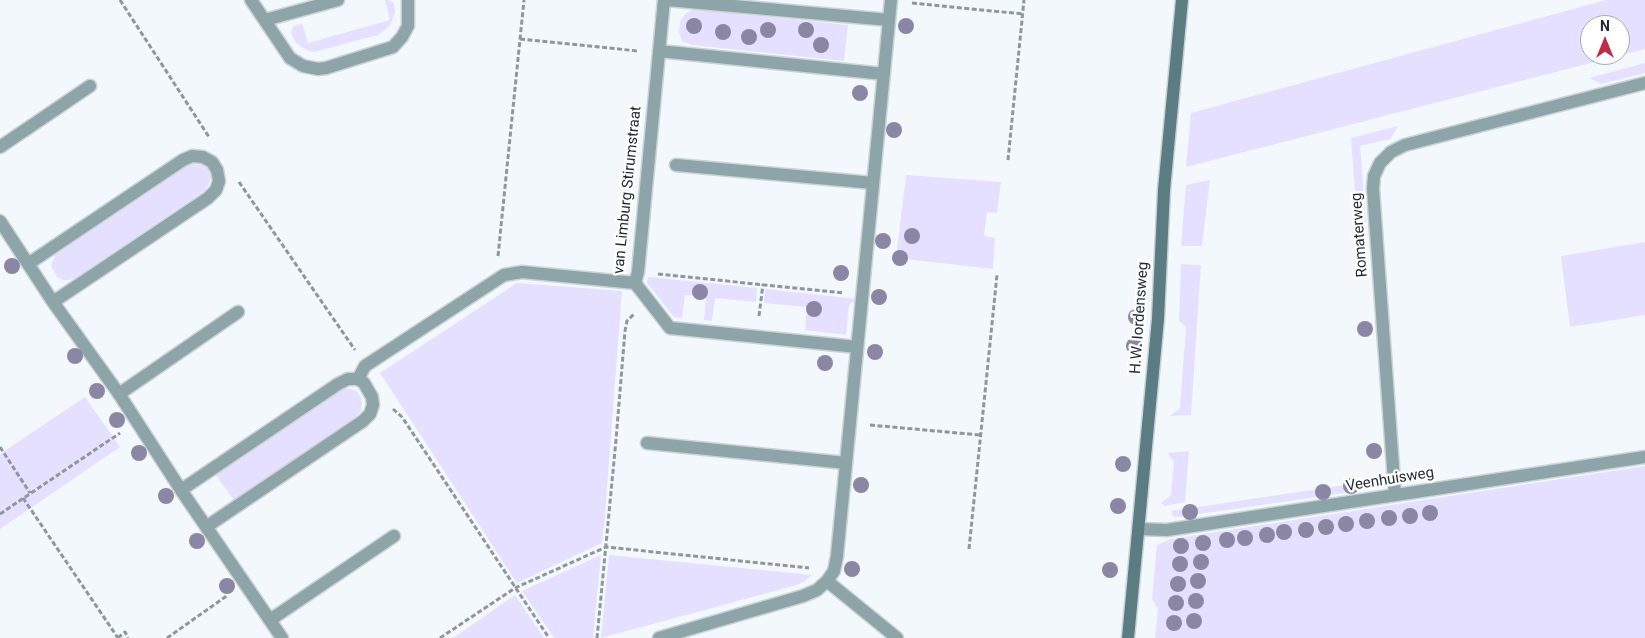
<!DOCTYPE html>
<style>
body{margin:0}
#map{position:relative;width:1645px;height:638px;overflow:hidden;background:#f2f8fc;font-family:Roboto,sans-serif}
canvas{display:block}
.north{position:absolute;left:1580px;top:15px;width:50px;height:50px;box-sizing:border-box;background:#fff;border:1px solid #a5a9ad;border-radius:50%;rotate:0deg;font-size:14px;font-weight:700;line-height:20px;text-align:center;color:#1e2931}
.north::after{content:'';display:block;margin:auto;width:18px;height:22px;background:#be2d47;clip-path:polygon(50% 0,100% 100%,50% 72%,0 100%)}
</style>
<div id="map">
<canvas width="1645" height="638"></canvas>
<div class="north">N</div>
</div>
<script>
const g = document.querySelector('canvas').getContext('2d');
g.lineJoin = 'round';
function fill(path, color) {
  g.fillStyle = color;
  g.fill(path, 'evenodd');
}
function poly(rows) {
  const path = new Path2D();
  for (const r of rows) {
    path.moveTo(r[0], r[1]);
    for (let i = 2; i < r.length; i += 2) path.lineTo(r[i], r[i + 1]);
  }
  return path;
}
function strokePath(path, color, width, dash) {
  g.strokeStyle = color;
  g.lineWidth = width;
  g.lineCap = dash ? 'butt' : 'round';
  g.setLineDash(dash || []);
  g.stroke(path);
}
function write(font, color, halo, rows, align = 'center') {
  g.font = font + ' Roboto,sans-serif';
  g.lineWidth = 5;
  g.setLineDash([]);
  g.textBaseline = 'middle';
  g.strokeStyle = halo;
  g.fillStyle = color;
  for (const [text, x, y, turn = 0] of rows) {
    g.save();
    g.translate(x, y);
    g.rotate((+turn || 0) * Math.PI / 180);
    g.textAlign = isNaN(turn) ? turn : align;
    if (halo) g.strokeText(text, 0, 0);
    g.fillText(text, 0, 0);
    g.restore();
  }
}
const green = poly([
 [385,0,388,0,394,3,395,13,389,27,378,35,314,52,307,50,296,43,291,33,293,27,302,23,308,43,390,20],
 [1606,0,1645,0,1645,49,1186,167,1191,113],
 [1590,25,1620,25,1620,55,1590,55],
 [695,9,848,25,844,61,692,45,682,41,679,33,680,22,686,13],
 [1645,63,1645,73,1601,84,1589,78],
 [1398,126,1390,139,1360,146,1366,222,1358,232,1351,138],
 [192,164,204,165,209,170,211,177,209,184,204,191,77,277,70,280,63,280,57,277,51,266,55,255,187,166],
 [906,175,1001,182,997,213,987,212,984,236,995,238,993,269,896,258],
 [1210,180,1202,246,1181,246,1186,185],
 [1645,242,1645,315,1570,327,1561,256],
 [1181,264,1201,265,1191,415,1170,416,1180,408,1186,327,1179,321],
 [648,277,757,288,756,302,715,298,712,321,704,320,706,297,685,295,682,318,674,317,647,283],
 [517,283,622,291,605,514,597,505,605,515,602,543,517,583,380,373],
 [765,289,857,299,849,305,846,335,805,330,807,307,764,303],
 [345,388,357,391,361,398,362,404,361,411,357,416,234,500,215,474,337,391],
 [85,397,120,447,0,529,0,454],
 [1189,451,1185,502,1165,506,1161,503,1171,495,1174,462,1167,453],
 [1645,466,1645,638,1155,638,1158,609,1152,599,1157,545,1171,539],
 [1379,480,1372,486,1365,490,1178,517,1173,516,1171,511],
 [601,555,593,638,554,638,522,591],
 [609,555,812,575,805,581,797,585,601,638],
 [515,595,544,638,453,638]
]);
const path = poly([
 [120,0,209,137],
 [912,3,1023,14],
 [520,39,638,51],
 [1008,160,1024,0],
 [239,182,355,350],
 [498,256,524,0],
 [658,274,844,293],
 [759,316,763,284],
 [393,409,402,417,549,638],
 [870,425,980,435],
 [0,447,30,493],
 [23,498,118,638],
 [0,514,120,433],
 [969,549,997,275],
 [118,638,125,632,128,638],
 [167,638,228,595],
 [440,638,515,588,606,547,809,568],
 [597,638,616,440,625,331,627,321,635,313]
]);
const lane = poly([
 [0,147,90,86],
 [676,165,873,183],
 [119,394,238,312],
 [647,443,846,463],
 [827,581,897,638],
 [270,620,394,536]
]);
const street = poly([
 [251,0,290,58,303,66,318,69,326,68,393,47,402,37,408,26,408,0],
 [667,0,889,20],
 [265,20,338,0],
 [659,51,884,74],
 [0,221,53,302,119,394,181,490,282,638],
 [28,264,183,160,192,156,203,157,212,162,217,170,219,181,216,190,208,198,53,302],
 [635,283,670,328,857,347],
 [358,379,365,366,504,275,522,272,635,283,638,272,664,0],
 [181,490,338,384,348,379,358,379,364,383,372,397,373,405,370,414,363,421,206,527],
 [1395,495,1373,189,1374,176,1380,163,1391,152,1405,145,1645,83],
 [1139,529,1167,530,1645,457],
 [659,638,803,596,817,590,827,581,834,571,837,556,891,0]
]);
const secondary = poly([
 [1128,638,1158,319,1164,190,1182,0]
]);
const trees = [
 [694,26],
 [906,26],
 [768,30],
 [806,30],
 [723,32],
 [749,37],
 [821,45],
 [860,93],
 [894,130],
 [912,236],
 [883,241],
 [900,258],
 [12,266],
 [841,273],
 [700,292],
 [879,297],
 [814,309],
 [1136,317],
 [1365,329],
 [1134,346],
 [875,352],
 [75,356],
 [825,363],
 [97,391],
 [117,420],
 [1374,451],
 [139,453],
 [1123,464],
 [861,485],
 [1351,486],
 [1323,492],
 [166,496],
 [1118,506],
 [1190,512],
 [1430,513],
 [1410,516],
 [1389,518],
 [1367,521],
 [1346,524],
 [1326,527],
 [1306,530],
 [1284,532],
 [1267,535],
 [1245,538],
 [1227,540],
 [197,541],
 [1203,543],
 [1181,546],
 [1201,562],
 [1180,564],
 [852,569],
 [1110,570],
 [1198,581],
 [1178,584],
 [227,586],
 [1196,601],
 [1176,603],
 [1194,621],
 [1174,623]
];
const streetNames = [
 ["van Limburg Stirumstraat",628,190,-84],
 ["Romaterweg",1360,235,-94],
 ["H.W. Iordensweg",1140,318,-86],
 ["Veenhuisweg",1390,480,-9]
];
fill(green, '#e5e0ff');
strokePath(lane, '#ccd3d7', 15);
strokePath(street, '#ccd3d7', 15);
strokePath(secondary, '#ccd3d7', 15);
strokePath(path, '#8f979d', 3, [5, 2.5]);
strokePath(lane, '#8da4a8', 12);
strokePath(street, '#8da4a8', 12);
strokePath(secondary, '#5a7c82', 12);
g.fillStyle = '#8b86a4';
for (const [x, y] of trees) {
  g.beginPath();
  g.arc(x, y, 8, 0, 2 * Math.PI);
  g.fill();
}
write('15px', '#1e2931', '#fff', streetNames);
</script>
